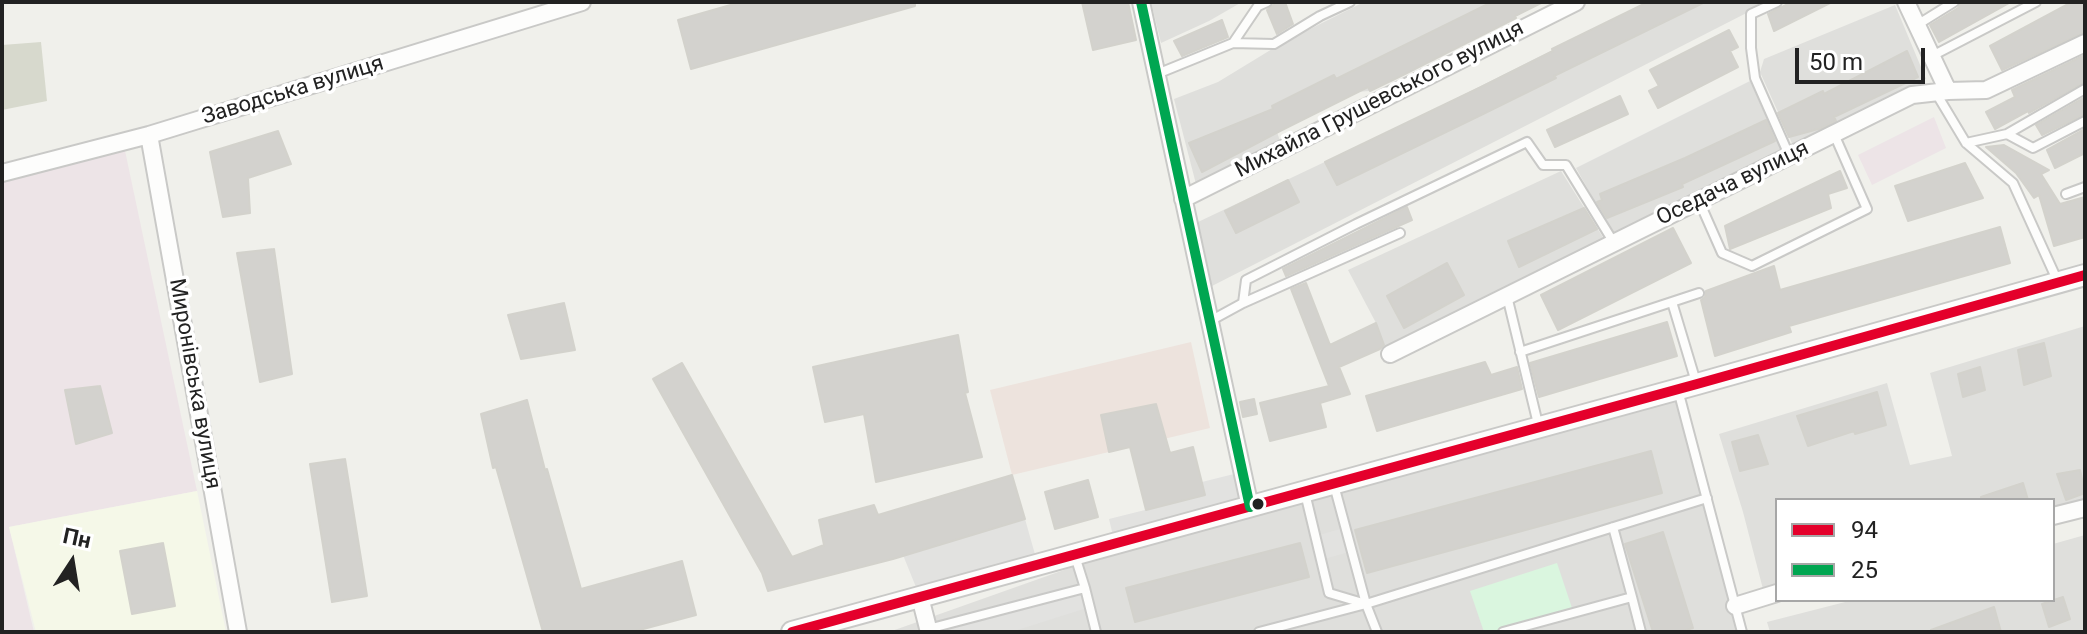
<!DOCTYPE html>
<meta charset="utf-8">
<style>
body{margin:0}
#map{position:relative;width:2087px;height:634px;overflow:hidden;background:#f0f0eb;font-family:Roboto,sans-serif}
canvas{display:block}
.frame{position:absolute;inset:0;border:4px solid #222;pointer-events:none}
.legend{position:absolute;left:1775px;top:498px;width:280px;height:104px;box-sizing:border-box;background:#fff;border:2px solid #a7a7a7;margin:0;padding:10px 14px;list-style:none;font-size:24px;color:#222}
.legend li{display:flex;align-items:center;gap:16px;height:40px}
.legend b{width:40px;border:2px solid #a7a7a7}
.north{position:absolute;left:32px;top:522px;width:80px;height:80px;-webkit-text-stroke:6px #fff;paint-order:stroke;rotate:12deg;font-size:22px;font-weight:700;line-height:32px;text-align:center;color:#222}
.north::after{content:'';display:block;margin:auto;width:28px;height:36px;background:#222;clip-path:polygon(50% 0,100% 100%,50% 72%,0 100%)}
.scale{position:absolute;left:1795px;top:48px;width:130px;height:36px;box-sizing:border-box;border:4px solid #222;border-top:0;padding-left:10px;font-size:24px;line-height:28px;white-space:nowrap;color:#222;-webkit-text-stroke:6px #fff;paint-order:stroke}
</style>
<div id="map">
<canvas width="2087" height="634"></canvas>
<div class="frame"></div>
<ul class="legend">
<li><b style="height:10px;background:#e4002b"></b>94</li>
<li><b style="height:10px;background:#00a651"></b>25</li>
</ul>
<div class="north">Пн</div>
<div class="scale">50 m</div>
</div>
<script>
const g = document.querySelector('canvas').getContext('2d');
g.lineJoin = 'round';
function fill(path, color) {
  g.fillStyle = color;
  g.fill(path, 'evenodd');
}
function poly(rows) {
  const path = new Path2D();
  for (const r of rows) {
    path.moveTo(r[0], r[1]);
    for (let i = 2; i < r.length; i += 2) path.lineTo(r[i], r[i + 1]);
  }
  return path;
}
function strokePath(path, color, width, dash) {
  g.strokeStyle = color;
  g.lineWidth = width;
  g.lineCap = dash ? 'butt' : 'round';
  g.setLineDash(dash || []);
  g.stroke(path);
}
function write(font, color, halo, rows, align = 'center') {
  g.font = font + ' Roboto,sans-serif';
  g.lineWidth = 7;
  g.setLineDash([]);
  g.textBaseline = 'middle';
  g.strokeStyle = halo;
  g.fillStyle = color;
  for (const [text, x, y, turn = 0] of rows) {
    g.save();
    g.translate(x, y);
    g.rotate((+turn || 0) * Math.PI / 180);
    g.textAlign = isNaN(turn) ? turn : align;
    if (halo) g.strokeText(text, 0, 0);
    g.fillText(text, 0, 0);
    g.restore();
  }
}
const residential = poly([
 [1151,2,1242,2,1209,21,1161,43],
 [1364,2,1543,2,1485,33,1440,54,1370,91,1355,92,1277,132,1281,144,1196,184,1174,99,1218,82,1282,43],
 [1648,2,1768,2,1212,286,1198,222,1407,123],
 [1895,5,1926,79,1795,150,1760,72,1764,59],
 [1750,81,1781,150,1613,234,1576,168],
 [1561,171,1604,239,1385,347,1376,323,1348,270],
 [2085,326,2085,503,2053,509,2053,500,1777,500,1777,589,1764,593,1743,512,1719,434,1887,383,1910,465,1952,456,1930,373],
 [1676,394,1737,632,889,632,1095,559],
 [2085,535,2085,629,2077,632,1770,632,1767,622,1853,600,2053,600,2053,544]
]);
const commercial = poly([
 [1191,342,1210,428,1012,475,990,390]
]);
const industrial = poly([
 [1934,117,1946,148,1872,185,1858,155],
 [124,146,197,491,9,527,34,632,2,632,2,180]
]);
const education = poly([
 [197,491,226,632,36,632,9,527]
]);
const construction = poly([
 [41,42,47,101,2,110,2,45]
]);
const park = poly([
 [1557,563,1573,611,1500,632,1484,632,1470,591]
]);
const parking = poly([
 [1242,472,1250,507,1115,544,1109,519,1205,495,1202,482],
 [1025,519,1038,565,920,597,903,555],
 [1347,527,1352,551,1321,560,1316,536],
 [1085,588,1090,607,1011,632,929,632]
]);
const building = poly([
 [741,2,915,2,915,6,691,69,678,20,741,2],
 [1082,2,1128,2,1136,40,1093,50,1082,2],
 [1277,2,1285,2,1293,24,1277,34,1267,10,1277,2],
 [1492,2,1543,2,1515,16,1516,18,1403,75,1370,91,1368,87,1282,130,1202,172,1189,143,1273,109,1272,106,1334,75,1336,79,1492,2],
 [1648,2,1705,2,1554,76,1556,78,1481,115,1337,185,1325,162,1481,87,1553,51,1552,49,1648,2],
 [1792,2,1832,2,1774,31,1768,14,1792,2],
 [1961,2,2011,2,1939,42,1930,25,1958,8,1961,2],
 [2072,2,2085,2,2085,32,2002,70,1990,46,2072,2],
 [1222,20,1228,37,1182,56,1174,41,1222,20],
 [1729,30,1738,47,1730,51,1738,67,1658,108,1649,91,1659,86,1650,70,1729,30],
 [1907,51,1918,77,1834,117,1836,121,1822,128,1789,137,1778,113,1823,91,1824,94,1907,51],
 [2085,55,2085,82,2029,113,2028,111,1995,129,1986,112,2015,97,2012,90,2085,55],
 [1620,96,1628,114,1555,147,1547,130,1620,96],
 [2085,97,2085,114,2042,135,2036,125,2085,97],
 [1766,120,1775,141,1682,184,1683,187,1607,218,1597,202,1602,200,1600,194,1685,158,1766,120],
 [2085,129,2085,153,2055,168,2047,150,2085,129],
 [278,131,291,164,248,178,250,213,223,217,210,152,278,131],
 [2004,145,2049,170,2041,174,2060,204,2085,197,2085,237,2054,246,2039,195,2034,198,2016,173,1986,147,2004,145],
 [1965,163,1983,198,1908,221,1895,186,1965,163],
 [1840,171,1847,188,1828,194,1831,208,1730,249,1725,226,1840,171],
 [1288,180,1299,202,1236,233,1225,211,1288,180],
 [1407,207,1412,220,1286,276,1283,269,1407,207],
 [1584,208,1597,229,1519,267,1508,241,1584,208],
 [2000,227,2010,263,1789,326,1791,332,1715,356,1701,300,1705,297,1706,291,1774,266,1780,290,2000,227],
 [1673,228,1691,263,1558,330,1541,295,1673,228],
 [274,249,292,374,260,382,237,253,274,249],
 [1447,263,1464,295,1404,328,1387,296,1447,263],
 [1306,283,1330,345,1376,323,1384,345,1380,349,1339,367,1350,394,1320,403,1326,427,1270,441,1260,403,1329,386,1291,289,1306,283],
 [564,303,575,350,521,359,508,315,564,303],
 [1667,322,1677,356,1539,397,1530,363,1667,322],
 [958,335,968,392,965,393,982,457,876,482,864,414,825,422,813,367,958,335],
 [2044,343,2051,376,2024,385,2018,350,2044,343],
 [1485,362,1491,375,1517,367,1522,389,1377,431,1366,396,1485,362],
 [682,363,792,557,824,545,819,520,874,505,878,515,1012,475,1025,519,893,559,768,591,762,573,653,379,682,363],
 [1980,367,1985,390,1963,397,1958,374,1980,367],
 [100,386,112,433,76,444,65,390,100,386],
 [1877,392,1886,425,1855,434,1854,431,1808,446,1797,416,1877,392],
 [1254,399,1257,414,1243,417,1240,402,1254,399],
 [527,400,545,470,547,469,581,589,682,561,696,615,632,632,543,632,496,467,493,468,481,414,527,400],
 [1156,404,1170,453,1193,447,1205,495,1146,510,1130,447,1109,452,1101,415,1156,404],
 [1758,435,1768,464,1740,471,1732,442,1758,435],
 [1651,451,1662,493,1367,573,1355,530,1651,451],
 [345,459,367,596,332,602,310,464,345,459],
 [2080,470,2085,493,2066,500,2057,474,2080,470],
 [1088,480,1098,517,1055,529,1045,492,1088,480],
 [2023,483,2028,500,1981,500,1981,497,2023,483],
 [1663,532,1693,628,1680,632,1653,632,1625,544,1663,532],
 [163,543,175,606,132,614,120,551,163,543],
 [1300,543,1309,577,1135,622,1126,588,1300,543],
 [2063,597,2070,619,2049,627,2042,604,2063,597],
 [1994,607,2001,632,1931,632,1931,630,1994,607]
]);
const service = poly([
 [1777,2,1751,14,1751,48,1755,78,1789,155],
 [1917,25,1954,2],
 [1233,43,1258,6,1267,2],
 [1932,56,2036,2],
 [1157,74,1233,43,1274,44,1320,16,1350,2],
 [1936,93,1966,143,2013,183,2058,282],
 [2007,134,2085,89],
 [1966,143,2007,134,2033,148,2085,121],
 [2066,194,2085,187],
 [1699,201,1722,253,1752,266,1867,209,1834,134],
 [1507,296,1539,428],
 [1672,302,1696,382],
 [1243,303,1246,280,1356,224,1527,142,1543,165,1566,165,1614,243],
 [1210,321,1243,303,1400,233],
 [1520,352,1699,293],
 [1678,390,1742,632],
 [1334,485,1366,604],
 [1305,493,1329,593,1366,604,1377,632],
 [1085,588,1096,632],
 [1632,597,1641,632],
 [928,629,1085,588,1075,556],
 [1259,632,1366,604,1707,498],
 [1503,632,1632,597,1613,527]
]);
const minor = poly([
 [1141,2,1250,507],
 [1906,2,1948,91],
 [149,135,238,632],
 [2,173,149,135,582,2],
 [1183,199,1576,2],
 [1390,354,1912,95,1948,91,1986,90,2085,43],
 [2053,516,2085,508],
 [920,597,929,632],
 [1735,606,1777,593]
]);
const tertiary = poly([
 [792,632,1697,384,2085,275]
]);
const bus1 = poly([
 [792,632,1697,384,2085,275]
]);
const bus2 = poly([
 [1141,2,1250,507]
]);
const markers = [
 [1258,504,7,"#222"]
];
const streetNames = [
 ["Заводська вулиця",293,91,-17],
 ["Михайла Грушевського вулиця",1380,100,-27],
 ["Оседача вулиця",1733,184,-26],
 ["Миронівська вулиця",194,384,80]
];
fill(residential, '#dfdfdc');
fill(commercial, '#ede3dd');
fill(industrial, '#ede4e7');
fill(education, '#f5f8e8');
fill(construction, '#d7d9cd');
fill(park, '#daf6df');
fill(parking, '#e2e2e0');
fill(building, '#d3d2ce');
strokePath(building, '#d3d2cc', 2);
strokePath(service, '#c9c9c7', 12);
strokePath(minor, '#c9c9c7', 20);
strokePath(tertiary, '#c9c9c7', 24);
strokePath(service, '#fdfdfc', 8);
strokePath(minor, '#fdfdfc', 16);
strokePath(tertiary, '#fdfdfc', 20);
strokePath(bus1, '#e4002b', 10);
strokePath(bus2, '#00a651', 10);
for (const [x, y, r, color] of markers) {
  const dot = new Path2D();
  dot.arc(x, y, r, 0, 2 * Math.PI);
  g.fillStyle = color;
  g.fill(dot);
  strokePath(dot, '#fff', 3);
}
write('22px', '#222', '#fff', streetNames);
</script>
